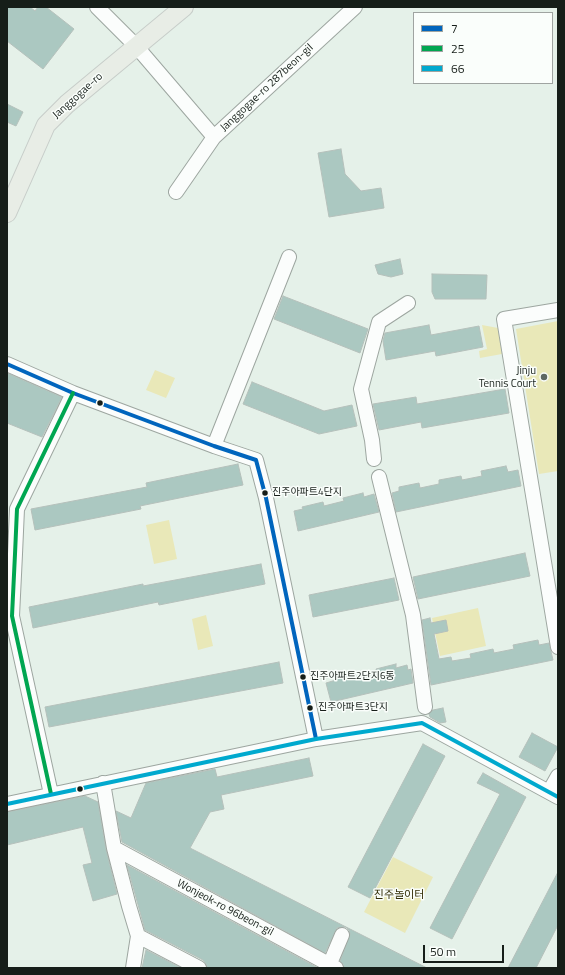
<!DOCTYPE html>
<meta charset="utf-8">
<style>
body{margin:0}
#map{position:relative;width:565px;height:975px;overflow:hidden;background:#e5f1e9;font-family:"Titillium Web",sans-serif}
canvas{display:block}
.frame{position:absolute;inset:0;border:8px solid #161e19;pointer-events:none}
.legend{position:absolute;left:413px;top:12px;width:140px;height:72px;box-sizing:border-box;background:#fafefb;border:1px solid #9fa4a1;margin:0;padding:5px 7px;list-style:none;font-size:12px;color:#161e19}
.legend li{display:flex;align-items:center;gap:8px;height:20px}
.legend b{width:20px;border:1px solid #9fa4a1}
.scale{position:absolute;left:423px;top:945px;width:81px;height:18px;box-sizing:border-box;border:2px solid #161e19;border-top:0;padding-left:5px;font-size:12px;line-height:14px;white-space:nowrap;color:#161e19;-webkit-text-stroke:3px #fafefb;paint-order:stroke}
</style>
<div id="map">
<canvas width="565" height="975"></canvas>
<div class="frame"></div>
<ul class="legend">
<li><b style="height:5px;background:#0065bd"></b>7</li>
<li><b style="height:5px;background:#00a651"></b>25</li>
<li><b style="height:5px;background:#00a9ce"></b>66</li>
</ul>
<div class="scale">50 m</div>
</div>
<script>
const g = document.querySelector('canvas').getContext('2d');
g.lineJoin = 'round';
function fill(path, color) {
  g.fillStyle = color;
  g.fill(path, 'evenodd');
}
function poly(rows) {
  const path = new Path2D();
  for (const r of rows) {
    path.moveTo(r[0], r[1]);
    for (let i = 2; i < r.length; i += 2) path.lineTo(r[i], r[i + 1]);
  }
  return path;
}
function strokePath(path, color, width, dash) {
  g.strokeStyle = color;
  g.lineWidth = width;
  g.lineCap = dash ? 'butt' : 'round';
  g.setLineDash(dash || []);
  g.stroke(path);
}
function write(font, color, halo, rows, align = 'center') {
  g.font = font + ' "Titillium Web","Noto Sans KR",sans-serif';
  g.lineWidth = 3;
  g.setLineDash([]);
  g.textBaseline = 'middle';
  g.strokeStyle = halo;
  g.fillStyle = color;
  for (const [text, x, y, turn = 0] of rows) {
    g.save();
    g.translate(x, y);
    g.rotate((+turn || 0) * Math.PI / 180);
    g.textAlign = isNaN(turn) ? turn : align;
    if (halo) g.strokeText(text, 0, 0);
    g.fillText(text, 0, 0);
    g.restore();
  }
}
const green = poly([
 [558,321,558,471,539,474,516,329],
 [482,325,498,328,502,354,480,358,479,351,487,349],
 [155,370,175,378,166,398,146,390],
 [169,520,177,559,154,564,146,525],
 [478,608,486,646,440,656,432,618],
 [206,615,213,646,198,650,192,619],
 [393,857,433,877,405,933,364,912]
]);
const building = poly([
 [7,7,30,7,35,11,38,7,46,7,74,29,43,69,7,41,7,7],
 [7,104,23,112,16,126,7,122,7,104],
 [341,149,345,174,361,191,381,188,384,208,329,217,318,153,341,149],
 [400,259,403,274,391,277,378,274,375,265,400,259],
 [432,274,487,275,486,299,435,299,432,292,432,274],
 [283,296,368,329,360,353,274,319,283,296],
 [429,325,431,335,479,326,483,347,436,356,435,351,386,360,383,341,385,333,429,325],
 [7,373,62,397,42,437,7,423,7,373],
 [252,382,324,411,352,405,357,426,319,434,243,404,252,382],
 [505,389,509,413,422,428,421,422,379,430,373,404,416,397,417,404,505,389],
 [238,464,243,485,140,506,141,509,35,530,31,509,147,487,146,483,238,464],
 [506,466,508,472,518,470,521,486,396,512,392,493,399,491,399,487,419,483,420,488,439,484,439,480,461,476,462,480,482,476,481,471,506,466],
 [363,493,364,497,374,494,379,512,298,531,294,511,303,509,302,507,323,502,324,506,344,501,343,498,363,493],
 [525,553,530,576,418,599,413,577,525,553],
 [261,564,265,584,159,605,158,602,33,628,29,607,143,584,143,586,261,564],
 [394,578,399,600,313,617,309,595,394,578],
 [430,618,431,623,446,620,448,631,434,634,439,659,451,657,452,661,471,658,470,654,493,649,494,653,514,649,513,645,538,640,539,645,549,643,553,660,431,685,422,620,430,618],
 [279,662,283,683,49,727,45,707,279,662],
 [396,664,396,668,407,665,408,670,411,669,413,683,331,702,326,683,336,680,335,678,355,673,356,677,377,672,376,669,396,664],
 [443,708,446,722,440,723,430,717,429,714,433,710,443,708],
 [532,733,558,747,545,771,519,757,532,733],
 [423,744,445,756,370,898,348,887,423,744],
 [309,758,313,776,221,795,224,809,210,812,190,848,427,968,344,968,343,964,340,961,350,934,349,930,346,927,341,927,337,928,325,953,122,842,116,811,131,818,146,783,215,769,217,777,309,758],
 [483,773,526,797,452,939,430,928,500,794,477,783,483,773],
 [85,796,98,802,106,849,117,894,93,901,83,865,92,863,83,827,7,845,7,812,85,796],
 [127,865,318,968,207,968,206,964,203,960,145,930,127,865],
 [558,872,558,925,536,968,508,968,558,872],
 [146,950,148,951,181,968,142,968,146,950]
]);
const minor = poly([
 [97,7,136,46,214,137],
 [176,192,214,137,355,7],
 [558,310,504,319,558,647],
 [7,364,73,393,214,446,256,460,266,498,316,739],
 [214,446,289,257],
 [374,459,372,440,361,389,379,322,408,303],
 [379,477,413,615,425,707],
 [103,783,114,848,129,906,138,936,133,968],
 [549,792,558,776],
 [51,794,12,616,15,554,17,509,73,393],
 [7,804,316,739,422,723,558,797],
 [114,848,336,968],
 [138,936,199,968],
 [328,968,342,935]
]);
const major = poly([
 [7,213,46,125,67,104,184,7]
]);
const bus1 = poly([
 [7,364,73,393,214,446,256,460,266,498,316,739]
]);
const bus2 = poly([
 [51,794,12,616,15,554,17,509,73,393]
]);
const bus3 = poly([
 [7,804,316,739,422,723,558,797]
]);
const markers = [
 [544,377,4,"#5e6862"],
 [100,403,3.5,"#161e19"],
 [265,493,3.5,"#161e19"],
 [303,677,3.5,"#161e19"],
 [310,708,3.5,"#161e19"],
 [80,789,3.5,"#161e19"]
];
const busNames = [
 ["진주아파트4단지",272,493],
 ["진주아파트2단지6동",310,677],
 ["진주아파트3단지",318,708]
];
const streetNames = [
 ["Janggogae-ro 287beon-gil",267,88,-43],
 ["Janggogae-ro",78,96,-42],
 ["Wonjeok-ro 96beon-gil",225,908,28]
];
const poiNames = [
 ["Jinju",536,371],
 ["Tennis Court",536,384]
];
const parkNames = [
 ["진주놀이터",399,895]
];
fill(green, '#e9e8b8');
fill(building, '#abc8c1');
strokePath(building, '#b5c0bb', 1);
strokePath(minor, '#9da6a0', 16);
strokePath(major, '#c7cdc9', 20);
strokePath(minor, '#fbfdfc', 14);
strokePath(major, '#e8ede6', 18);
strokePath(bus1, '#0065bd', 4);
strokePath(bus2, '#00a651', 4);
strokePath(bus3, '#00a9ce', 4);
for (const [x, y, r, color] of markers) {
  const dot = new Path2D();
  dot.arc(x, y, r, 0, 2 * Math.PI);
  g.fillStyle = color;
  g.fill(dot);
  strokePath(dot, '#fafefb', 1.5);
}
write('10px', '#161e19', '#fafefb', busNames, 'left');
write('11px', '#161e19', '#fafefb', streetNames);
write('11px', '#161e19', '#fafefb', poiNames, 'right');
write('11px', '#342f07', '#fafefb', parkNames);
</script>
